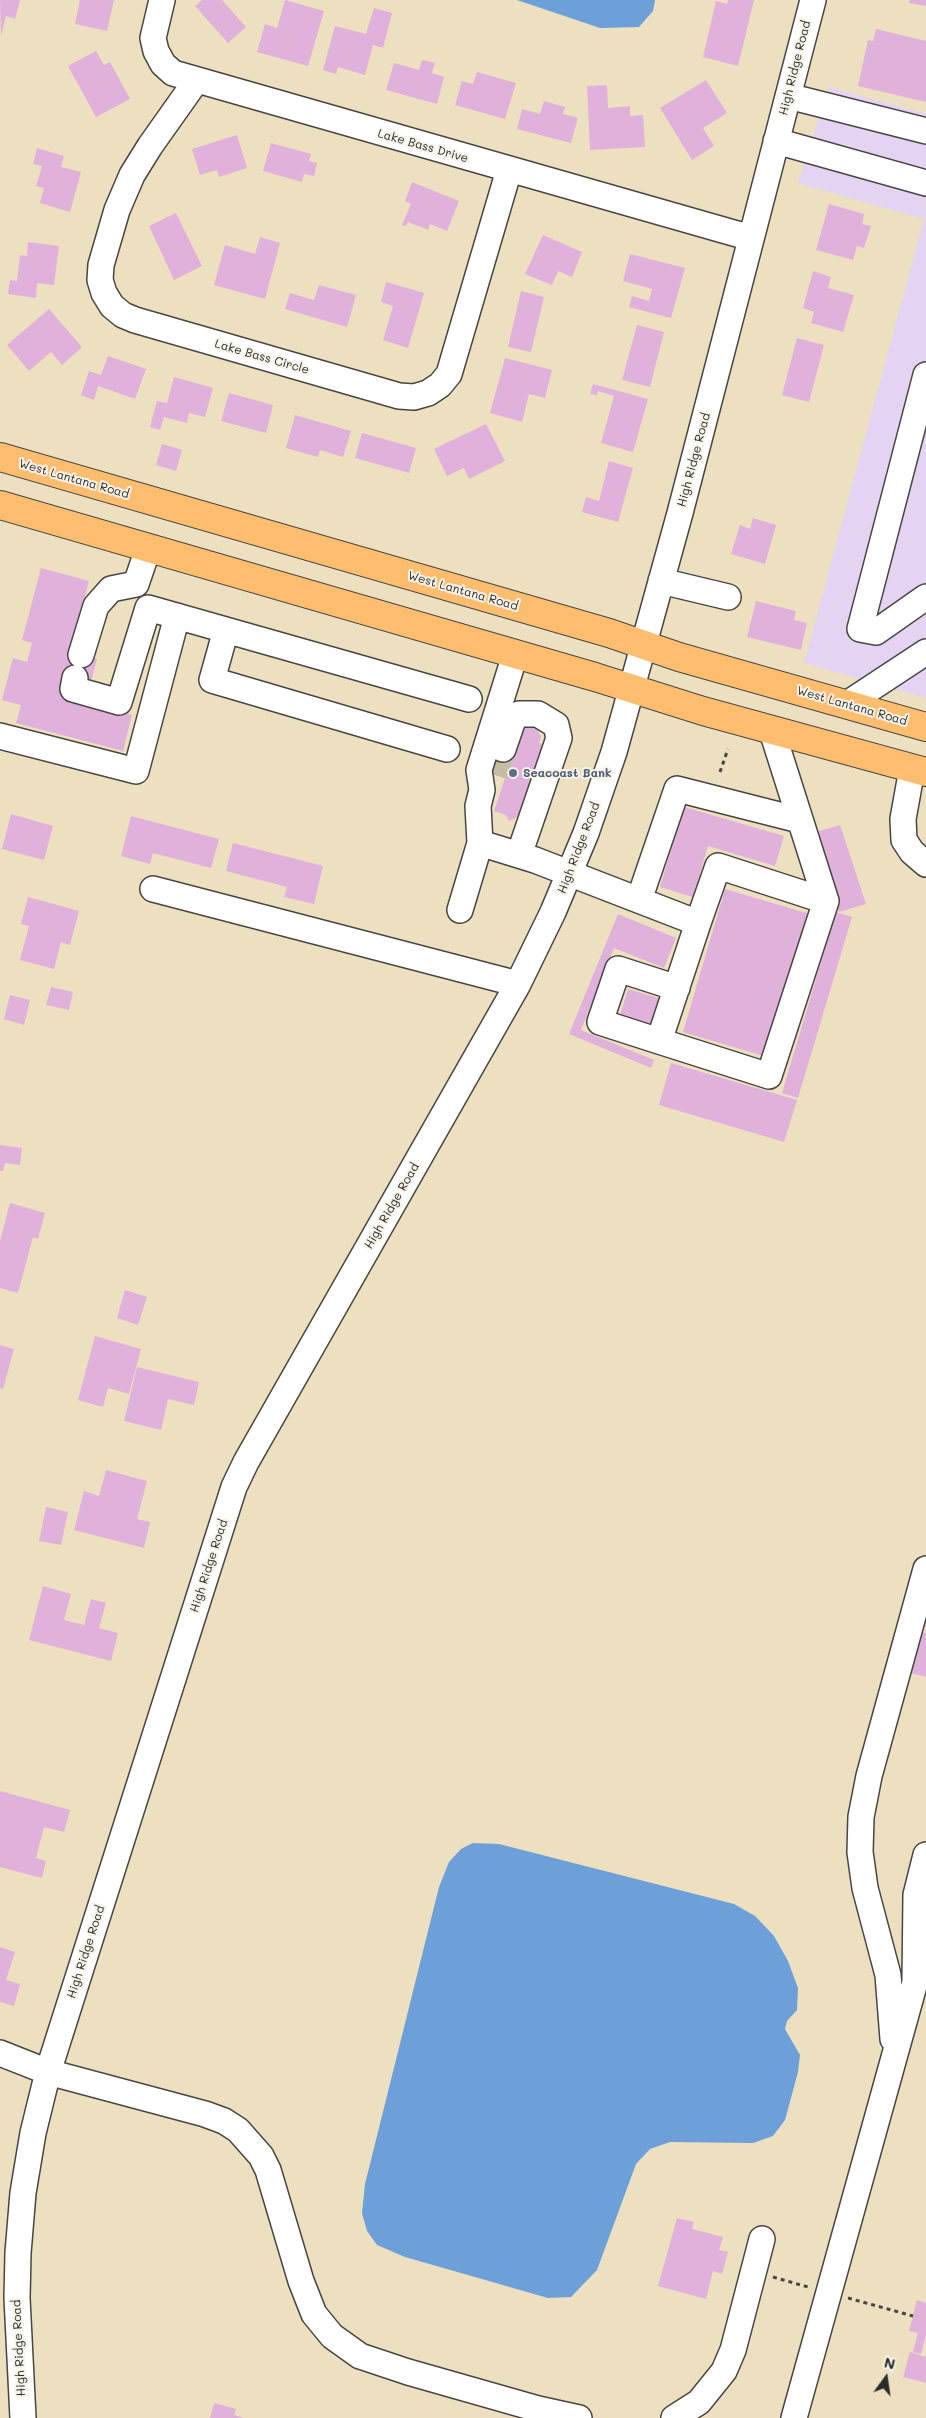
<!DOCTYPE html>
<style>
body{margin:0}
#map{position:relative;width:926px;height:2418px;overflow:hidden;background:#ede0c0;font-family:Mali,sans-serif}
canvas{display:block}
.north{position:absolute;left:861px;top:2353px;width:50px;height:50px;-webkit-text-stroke:4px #f7f3e8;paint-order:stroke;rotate:14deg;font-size:14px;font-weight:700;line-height:20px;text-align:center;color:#2b2b2b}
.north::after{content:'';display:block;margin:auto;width:18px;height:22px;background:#2b2b2b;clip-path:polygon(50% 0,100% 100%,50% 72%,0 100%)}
</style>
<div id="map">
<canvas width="926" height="2418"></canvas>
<div class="north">N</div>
</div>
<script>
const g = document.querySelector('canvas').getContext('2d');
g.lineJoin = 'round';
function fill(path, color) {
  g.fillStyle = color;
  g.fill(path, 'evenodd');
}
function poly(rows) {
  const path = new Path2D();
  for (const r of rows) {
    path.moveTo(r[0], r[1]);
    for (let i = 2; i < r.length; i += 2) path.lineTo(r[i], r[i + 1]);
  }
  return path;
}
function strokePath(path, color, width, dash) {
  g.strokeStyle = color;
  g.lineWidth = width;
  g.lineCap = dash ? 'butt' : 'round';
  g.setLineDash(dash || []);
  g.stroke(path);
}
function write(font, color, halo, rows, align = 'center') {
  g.font = font + ' Mali,sans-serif';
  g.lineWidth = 4;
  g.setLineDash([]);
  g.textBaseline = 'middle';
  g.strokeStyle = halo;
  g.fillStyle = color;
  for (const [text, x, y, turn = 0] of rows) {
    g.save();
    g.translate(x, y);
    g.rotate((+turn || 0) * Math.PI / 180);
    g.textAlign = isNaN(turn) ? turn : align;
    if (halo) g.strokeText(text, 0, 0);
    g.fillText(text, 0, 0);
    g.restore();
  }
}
const built = poly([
 [829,87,926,114,926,698,804,663,924,219,798,183]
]);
const water = poly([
 [517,0,655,0,653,11,639,27,600,28],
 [473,1843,499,1844,734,1904,755,1916,774,1936,788,1961,798,1988,797,2010,787,2021,785,2029,800,2055,798,2072,785,2120,773,2136,753,2143,670,2142,650,2149,636,2164,597,2270,571,2297,548,2298,405,2257,377,2245,367,2231,362,2213,365,2184,439,1887,449,1862,461,1849]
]);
const building = poly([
 [0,0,20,0,15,19,6,16,1,36],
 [80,0,114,0,107,31,75,24],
 [202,0,222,0,246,27,228,43,195,6],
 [285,0,324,11,308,66,257,52,265,24,277,28],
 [728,0,754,0,738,66,703,57,716,1,727,4],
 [910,0,926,0,926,6,909,3],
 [374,8,392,13,383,48,373,45,365,75,338,67,336,74,323,70,335,26,366,34],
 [876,29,926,41,926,102,858,86,868,40,873,41],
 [96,51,104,65,110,62,130,99,96,117,68,66],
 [422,60,435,63,432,73,444,77,437,104,386,90,394,63,419,70],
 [477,72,516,83,505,119,455,105,462,81,473,84],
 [706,80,727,113,703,128,714,146,692,160,660,108],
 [607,85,608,108,630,106,630,116,643,115,645,147,590,150,587,86],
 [544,101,565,107,563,114,578,118,571,143,517,129,522,109,540,114],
 [237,135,247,168,219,177,217,170,200,175,192,149],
 [271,143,311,154,309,161,317,163,314,176,304,174,302,182,263,171],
 [37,148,64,156,61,167,81,172,70,212,40,203,44,188,36,186,42,166,33,164],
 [412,182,459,201,447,231,430,224,428,230,408,222,406,226,402,225,411,204,405,201],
 [829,204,864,214,862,224,871,226,864,248,857,246,853,260,816,250],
 [176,213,202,266,174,280,149,226],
 [543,235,582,252,572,277,558,271,552,285,525,274],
 [260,237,280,243,265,299,214,285,225,245,255,254],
 [28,242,59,246,54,285,37,283,36,298,8,294,10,280,17,281,20,255,27,256],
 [630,254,685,268,671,318,629,307,632,296,649,301,652,289,623,281],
 [813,271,831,277,828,288,854,295,843,332,811,323,814,312,803,308],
 [386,282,424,293,408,348,383,340,393,306,381,302],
 [319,285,356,295,347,327,285,309,290,293,314,300],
 [521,291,544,297,531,352,508,347],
 [49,309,82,347,62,365,51,352,29,371,7,345],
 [637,325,664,332,650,387,622,380],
 [797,338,824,345,809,402,782,395],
 [108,356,146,369,135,399,98,386,94,400,81,395,89,371,101,375],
 [505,358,552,370,545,398,529,394,522,422,490,413],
 [174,377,213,388,205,417,189,413,187,423,164,417,160,430,150,427,157,401,167,403],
 [593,384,648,399,633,452,601,443,614,396,598,391,597,395,590,394],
 [229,393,273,405,266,433,221,421],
 [295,415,351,431,343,457,320,450,318,457,286,448],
 [486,424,505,461,469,479,464,468,447,476,434,449],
 [362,433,416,448,409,473,355,458],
 [162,444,182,450,176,471,156,465],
 [609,461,633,468,618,522,582,512,586,497,599,501],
 [753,518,776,525,765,564,731,554,740,525,750,529],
 [41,568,89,581,70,652,97,659,91,682,66,675,60,695,132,715,123,751,16,723,21,705,2,700,13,658,27,662,32,643,22,640],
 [756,601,796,611,794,620,807,623,801,650,747,637],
 [533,723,541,736,539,743,542,744,540,752,542,756,522,815,509,821,506,815,494,811,505,778,484,771,520,730],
 [684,807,784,836,775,866,708,846,693,897,660,887],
 [11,814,53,826,44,860,2,849],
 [131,816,219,839,211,868,153,853,150,864,121,856],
 [840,825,866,904,839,912,813,833],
 [233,843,323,866,314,904,284,897,287,887,226,871],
 [725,889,810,914,767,1057,683,1032],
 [28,897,79,911,70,945,61,942,54,969,20,960,29,926,21,924],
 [836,912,852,917,798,1098,782,1093],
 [618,914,676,938,664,968,614,948,581,1030,654,1060,651,1068,569,1034],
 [51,987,73,992,69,1010,46,1005],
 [628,989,662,999,654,1025,620,1015],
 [10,995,30,1000,24,1025,4,1019],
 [671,1063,797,1100,784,1142,659,1105],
 [0,1145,22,1148,20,1165,5,1163,3,1171,0,1171],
 [10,1203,45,1213,38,1239,33,1237,18,1293,0,1288,0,1241],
 [125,1290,147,1297,138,1325,117,1318],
 [95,1336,141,1349,129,1394,108,1388,103,1407,78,1400],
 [0,1345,14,1349,3,1389,0,1388],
 [137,1367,199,1382,194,1405,168,1399,161,1430,124,1421],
 [106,1470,147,1481,137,1519,150,1522,144,1548,74,1530,84,1491,99,1496],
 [46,1507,68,1512,61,1545,39,1541],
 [43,1586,71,1594,64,1620,84,1625,91,1599,106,1603,99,1628,118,1633,111,1661,29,1640],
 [911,1629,926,1633,926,1677,900,1670],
 [0,1791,70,1810,64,1832,44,1827,36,1858,46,1861,42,1878,0,1867],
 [0,1947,15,1952,6,1980,20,1984,14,2006,0,2002],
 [677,2218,694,2222,692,2229,723,2237,719,2250,728,2252,722,2274,713,2271,706,2299,658,2286],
 [917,2300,926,2303,926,2335,921,2354,913,2352,918,2333,909,2331],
 [910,2352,926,2357,926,2383,903,2377],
 [214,2403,236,2409,234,2415,244,2418,210,2418]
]);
const minorTunnel = poly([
 [495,775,503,749]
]);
const path = poly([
 [720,772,728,749],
 [773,2277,808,2287],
 [848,2298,913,2316]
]);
const minor = poly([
 [162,0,153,38,156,51,163,64,173,73,751,238],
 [196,81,150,146,132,175,117,210,101,265,100,280,104,293,112,306,123,315,135,320,399,396,414,397,428,393,440,385,449,374,509,170],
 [788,96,926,131],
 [776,141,926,183],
 [926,375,860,629,876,632,926,597],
 [661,581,728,597],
 [226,630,212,680,447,749],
 [81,655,96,606,111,589,136,584,148,549],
 [75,678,73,689,119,702,148,608,469,699],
 [847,704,926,652],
 [0,736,136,771,177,616],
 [503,749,513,720,519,714,538,714,556,725,559,738,519,855],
 [912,769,903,819,904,840,912,852,926,864],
 [480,843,535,860,698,923,718,866,826,901,772,731],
 [153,889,518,984],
 [639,900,677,789,799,820],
 [460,910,480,843,478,806,482,790,479,770,515,655],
 [698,923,659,1041,769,1076,826,901],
 [659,1041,600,1022,618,969,677,988],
 [893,2039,888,1975,865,1888,860,1852,861,1817,869,1776,926,1569],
 [0,2053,48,2072,205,2114,224,2121,238,2130,261,2156,268,2170,301,2281,314,2314,332,2336,360,2356,408,2372,538,2409,579,2418],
 [23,2418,17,2298,18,2253,23,2193,33,2133,48,2072,234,1487,246,1462,518,984,553,912,586,833,614,752,680,513,813,0],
 [674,2418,699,2402,724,2371,733,2350,762,2239],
 [794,2418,915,1982,916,1895,926,1855]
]);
const major = poly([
 [0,457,609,633,679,657,926,727],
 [0,505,595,677,703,711,926,772]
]);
const markers = [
 [513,773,5,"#5c6f8a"]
];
const streetNames = [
 ["High Ridge Road",795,68,-76],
 ["Lake Bass Drive",423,146,16],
 ["Lake Bass Circle",262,357,16],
 ["High Ridge Road",694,460,-75],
 ["West Lantana Road",74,479,16],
 ["West Lantana Road",463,591,16],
 ["West Lantana Road",852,706,16],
 ["High Ridge Road",579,848,-69],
 ["High Ridge Road",392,1206,-60],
 ["High Ridge Road",209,1566,-72],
 ["High Ridge Road",86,1952,-72],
 ["High Ridge Road",19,2348,-93]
];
const serviceNames = [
 ["Seacoast Bank",523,773]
];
fill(built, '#e4d3f2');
fill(water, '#6d9fd8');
fill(building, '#e0b1db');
strokePath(minorTunnel, '#c6bca2', 25, [25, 12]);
strokePath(minor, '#484641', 28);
strokePath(major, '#484641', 30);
strokePath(path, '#484641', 3, [4, 4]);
strokePath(minor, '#fff', 25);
strokePath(major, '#fcbd6f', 28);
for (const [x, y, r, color] of markers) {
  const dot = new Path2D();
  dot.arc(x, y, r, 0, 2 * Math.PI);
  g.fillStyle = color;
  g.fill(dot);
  strokePath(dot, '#f7f3e8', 2);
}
write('12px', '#2b2b2b', '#f7f3e8', streetNames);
write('bold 12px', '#4e5e75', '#f7f3e8', serviceNames, 'left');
</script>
